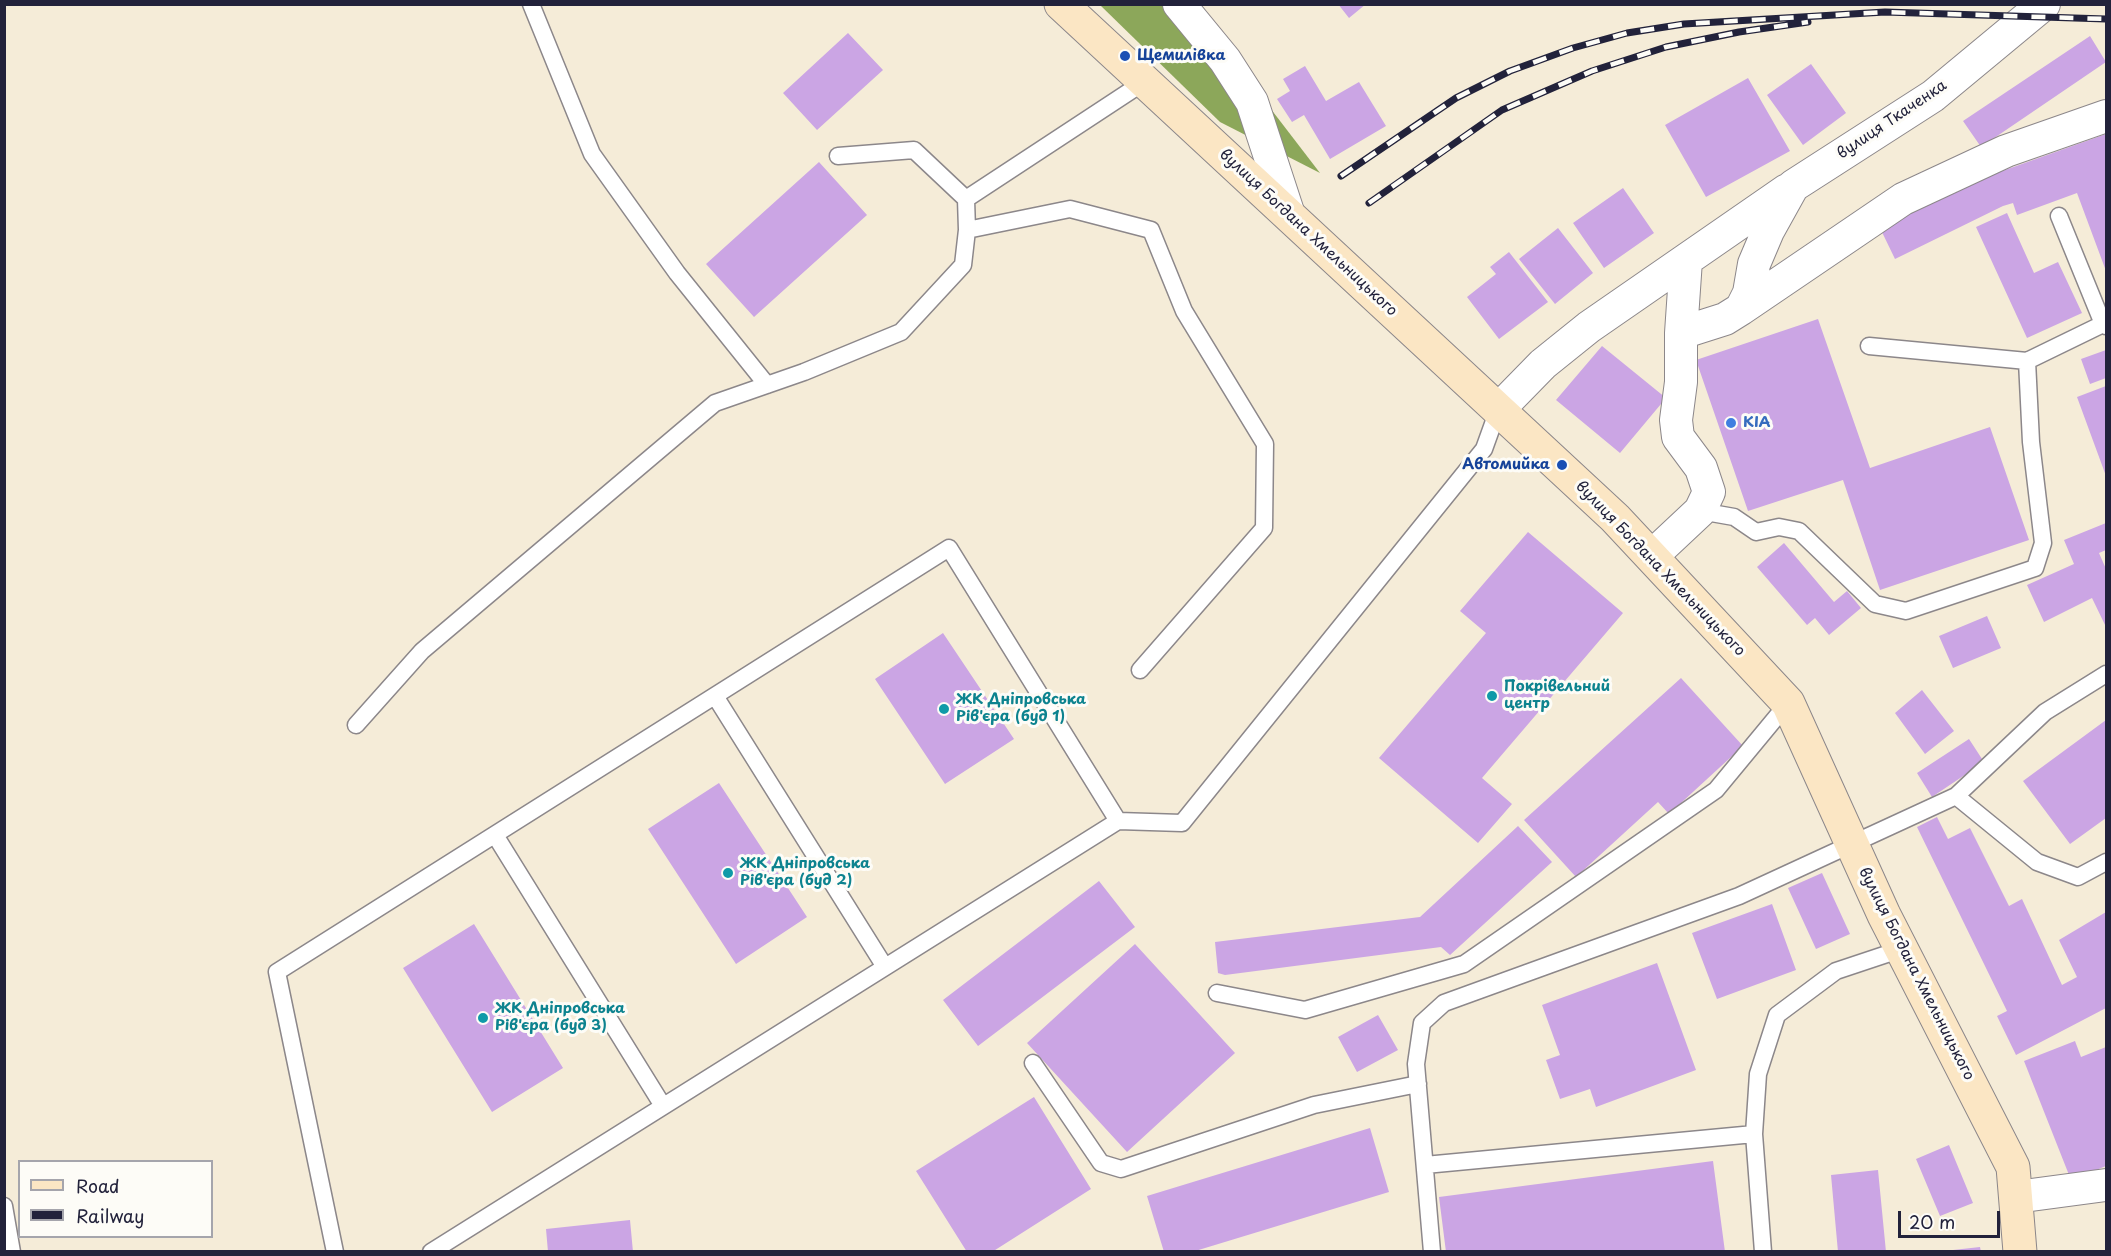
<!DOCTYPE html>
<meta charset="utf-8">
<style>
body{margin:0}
#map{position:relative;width:2111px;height:1256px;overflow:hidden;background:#f5ecd8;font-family:"Playpen Sans",sans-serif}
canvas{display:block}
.frame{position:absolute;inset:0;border:6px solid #22223b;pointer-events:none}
.legend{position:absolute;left:18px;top:1160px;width:195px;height:78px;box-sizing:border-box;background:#fdfcf7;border:2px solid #a5a5ac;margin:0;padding:8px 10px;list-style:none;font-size:18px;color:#22223b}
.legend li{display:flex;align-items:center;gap:12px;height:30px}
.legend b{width:30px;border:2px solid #a5a5ac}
.scale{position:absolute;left:1898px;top:1211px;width:102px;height:27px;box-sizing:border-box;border:3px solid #22223b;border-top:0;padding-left:8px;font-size:18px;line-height:21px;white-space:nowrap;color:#22223b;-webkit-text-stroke:4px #fdfcf7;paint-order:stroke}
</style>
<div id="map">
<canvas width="2111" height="1256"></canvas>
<div class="frame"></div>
<ul class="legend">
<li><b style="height:8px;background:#fbe6c4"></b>Road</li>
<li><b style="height:8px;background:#22223b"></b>Railway</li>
</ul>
<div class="scale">20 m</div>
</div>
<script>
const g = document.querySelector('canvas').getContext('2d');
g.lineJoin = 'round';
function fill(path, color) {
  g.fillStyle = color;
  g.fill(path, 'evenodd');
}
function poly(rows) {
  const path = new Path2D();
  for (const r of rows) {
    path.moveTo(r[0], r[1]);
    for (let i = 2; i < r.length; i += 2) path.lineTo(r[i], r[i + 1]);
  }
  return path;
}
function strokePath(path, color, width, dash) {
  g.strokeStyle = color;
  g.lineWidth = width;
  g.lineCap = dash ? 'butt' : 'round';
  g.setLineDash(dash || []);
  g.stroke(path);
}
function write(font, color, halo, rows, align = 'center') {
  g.font = font + ' "Playpen Sans",sans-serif';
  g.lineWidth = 6;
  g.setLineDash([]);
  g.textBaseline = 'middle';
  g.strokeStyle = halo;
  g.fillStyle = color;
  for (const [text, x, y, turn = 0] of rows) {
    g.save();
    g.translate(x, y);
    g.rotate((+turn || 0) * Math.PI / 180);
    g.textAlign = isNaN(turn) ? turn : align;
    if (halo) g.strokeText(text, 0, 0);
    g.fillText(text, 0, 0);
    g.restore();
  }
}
const forest = poly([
 [1100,5,1191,5,1320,173,1220,122]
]);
const building = poly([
 [1338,4,1366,4,1349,18],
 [848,33,883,70,817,130,783,93],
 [2090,36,2106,62,1981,147,1963,121],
 [1811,64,1846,113,1803,145,1767,95],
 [1305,66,1326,101,1359,82,1386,126,1330,159,1304,115,1292,122,1277,99,1290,91,1283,79],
 [1748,78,1790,151,1706,197,1665,125],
 [2106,134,2106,271,2077,193,2017,215,2013,203,2003,206,1895,259,1880,228,1991,175],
 [819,162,867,215,754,317,706,264],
 [1623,188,1654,233,1604,268,1573,223],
 [2007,213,2034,273,2058,262,2082,313,2027,338,1976,227],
 [1558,228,1593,273,1555,304,1519,259],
 [1509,252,1548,302,1499,339,1467,297,1496,274,1490,267],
 [1818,319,1870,468,1990,427,2029,540,1880,590,1843,480,1748,511,1696,360],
 [1602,346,1666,398,1620,453,1556,400],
 [2106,350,2106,378,2090,384,2081,359],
 [2106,386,2106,476,2077,397],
 [2106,523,2106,550,2099,553,2106,569,2106,627,2092,598,2044,622,2027,585,2074,564,2064,540],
 [1528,532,1623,613,1482,778,1512,804,1478,843,1379,758,1486,633,1460,611],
 [1784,543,1834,602,1847,591,1861,608,1829,635,1815,618,1807,625,1757,567],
 [1987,616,2001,648,1953,668,1939,636],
 [943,633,1014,739,945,784,875,679],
 [1681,678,1743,746,1669,814,1658,802,1576,877,1524,820],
 [1922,690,1954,731,1925,754,1895,713],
 [2106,720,2106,818,2070,844,2023,781],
 [1969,739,1984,762,1932,797,1917,773],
 [719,783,807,917,736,964,648,829],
 [1937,817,1948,839,1970,828,2009,906,2022,899,2062,985,2077,977,2059,940,2106,912,2106,1008,2016,1055,1997,1016,2007,1011,1917,827],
 [1518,826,1552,862,1450,955,1441,947,1225,975,1218,973,1215,942,1420,917],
 [1822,873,1850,934,1816,949,1788,888],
 [1099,881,1135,927,978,1046,943,1000],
 [1772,904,1796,970,1717,999,1692,933],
 [474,924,563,1068,492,1112,403,968],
 [1135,944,1235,1053,1127,1152,1027,1043],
 [1657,963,1696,1070,1596,1107,1590,1089,1560,1099,1546,1060,1560,1055,1542,1005],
 [1378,1015,1398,1050,1357,1072,1338,1037],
 [2075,1041,2081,1057,2106,1047,2106,1166,2071,1180,2024,1061],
 [1034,1097,1091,1189,992,1252,967,1252,916,1171],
 [1370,1128,1389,1192,1192,1252,1164,1252,1147,1196],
 [1949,1145,1973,1203,1940,1216,1916,1159],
 [1713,1161,1725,1252,1446,1252,1439,1197],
 [1878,1170,1886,1252,1838,1252,1831,1175],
 [630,1220,633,1252,548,1252,546,1229],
 [1980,1247,1981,1252,1953,1252,1953,1250]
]);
const lane = poly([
 [531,4,592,154,677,273,767,385],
 [838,156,914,150,966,199],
 [2059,216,2103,324,2106,326],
 [967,230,1070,209,1151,230,1184,311,1265,444,1264,528,1140,670],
 [1869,346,2027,361,2103,324],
 [1700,511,1734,517,1756,532,1779,527,1799,531,1875,604,1906,611,2035,568,2043,543,2031,442,2027,361],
 [715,696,885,967],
 [356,725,422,651,715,403,804,372,901,332,963,265,967,230,966,199,1144,82],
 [1956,796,2037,862,2078,877,2106,862],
 [495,835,663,1106],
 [1217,993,1305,1010,1464,964,1716,790,1788,703],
 [1033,1063,1101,1163,1121,1169,1314,1105,1418,1084],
 [1425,1165,1754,1134],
 [4,1206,12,1252],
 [335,1252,277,972,949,548,1118,821],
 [431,1252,1118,821,1182,823,1484,449,1498,410],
 [1432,1252,1416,1064,1422,1023,1444,1003,1739,896,1956,796,2045,712,2106,674],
 [1763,1252,1754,1134,1758,1074,1777,1015,1836,971,1902,949]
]);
const street = poly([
 [1179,4,1225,60,1252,102,1289,215],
 [1741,309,1903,199,2006,151,2106,116],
 [1681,333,1686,260],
 [1498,410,1543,364,1589,327,1787,190],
 [1652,556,1700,511,1709,492,1701,468,1678,437,1676,420,1681,382,1681,333,1725,319,1741,309,1749,293,1754,264,1768,231,1793,186,1933,96,2044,4],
 [2016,1197,2106,1185]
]);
const secondary = poly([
 [1061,4,1615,518,1788,703,1884,915,2013,1167,2020,1252]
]);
const rail = poly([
 [1341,176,1456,98,1510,71,1573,48,1627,33,1684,24,1885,12,2106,19],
 [1369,203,1502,110,1592,71,1666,47,1739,32,1808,22]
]);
const markers = [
 [1125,56,6,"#1a4fb4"],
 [1731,423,6,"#3f7fe0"],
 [1562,465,6,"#1a4fb4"],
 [1492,696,6,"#0f9aa8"],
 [944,709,6,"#0f9aa8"],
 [728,873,6,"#0f9aa8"],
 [483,1018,6,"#0f9aa8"]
];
const transitNames = [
 ["Щемилівка",1137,56],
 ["Автомийка",1550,465,"right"]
];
const streetNames = [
 ["вулиця Ткаченка",1892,120,-34],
 ["вулиця Богдана Хмельницького",1308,233,43],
 ["вулиця Богдана Хмельницького",1660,569,46],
 ["вулиця Богдана Хмельницького",1916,974,63]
];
const shopNames = [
 ["KIA",1743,423]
];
const cultureNames = [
 ["Покрівельний",1504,687],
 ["центр",1504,704],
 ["ЖК Дніпровська",956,700],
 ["Рів'єра (буд 1)",956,717],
 ["ЖК Дніпровська",740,864],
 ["Рів'єра (буд 2)",740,881],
 ["ЖК Дніпровська",495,1009],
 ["Рів'єра (буд 3)",495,1026]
];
fill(forest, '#8ca75a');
fill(building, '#cba5e4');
strokePath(lane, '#8c878a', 19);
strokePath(street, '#8c878a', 34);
strokePath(secondary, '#8c878a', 35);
strokePath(lane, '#fff', 16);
strokePath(street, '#fff', 32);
strokePath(secondary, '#fbe6c4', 33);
strokePath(rail, '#22223b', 7);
strokePath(rail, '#fdfcf7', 4.5, [14]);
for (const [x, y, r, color] of markers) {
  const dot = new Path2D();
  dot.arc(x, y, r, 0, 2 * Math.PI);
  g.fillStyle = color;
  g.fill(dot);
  strokePath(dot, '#fdfcf7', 2);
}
write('bold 15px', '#164399', '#fdfcf7', transitNames, 'left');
write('15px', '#22223b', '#fdfcf7', streetNames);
write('bold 15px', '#366cbe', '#fdfcf7', shopNames, 'left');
write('bold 15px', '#0d838f', '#fdfcf7', cultureNames, 'left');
</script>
